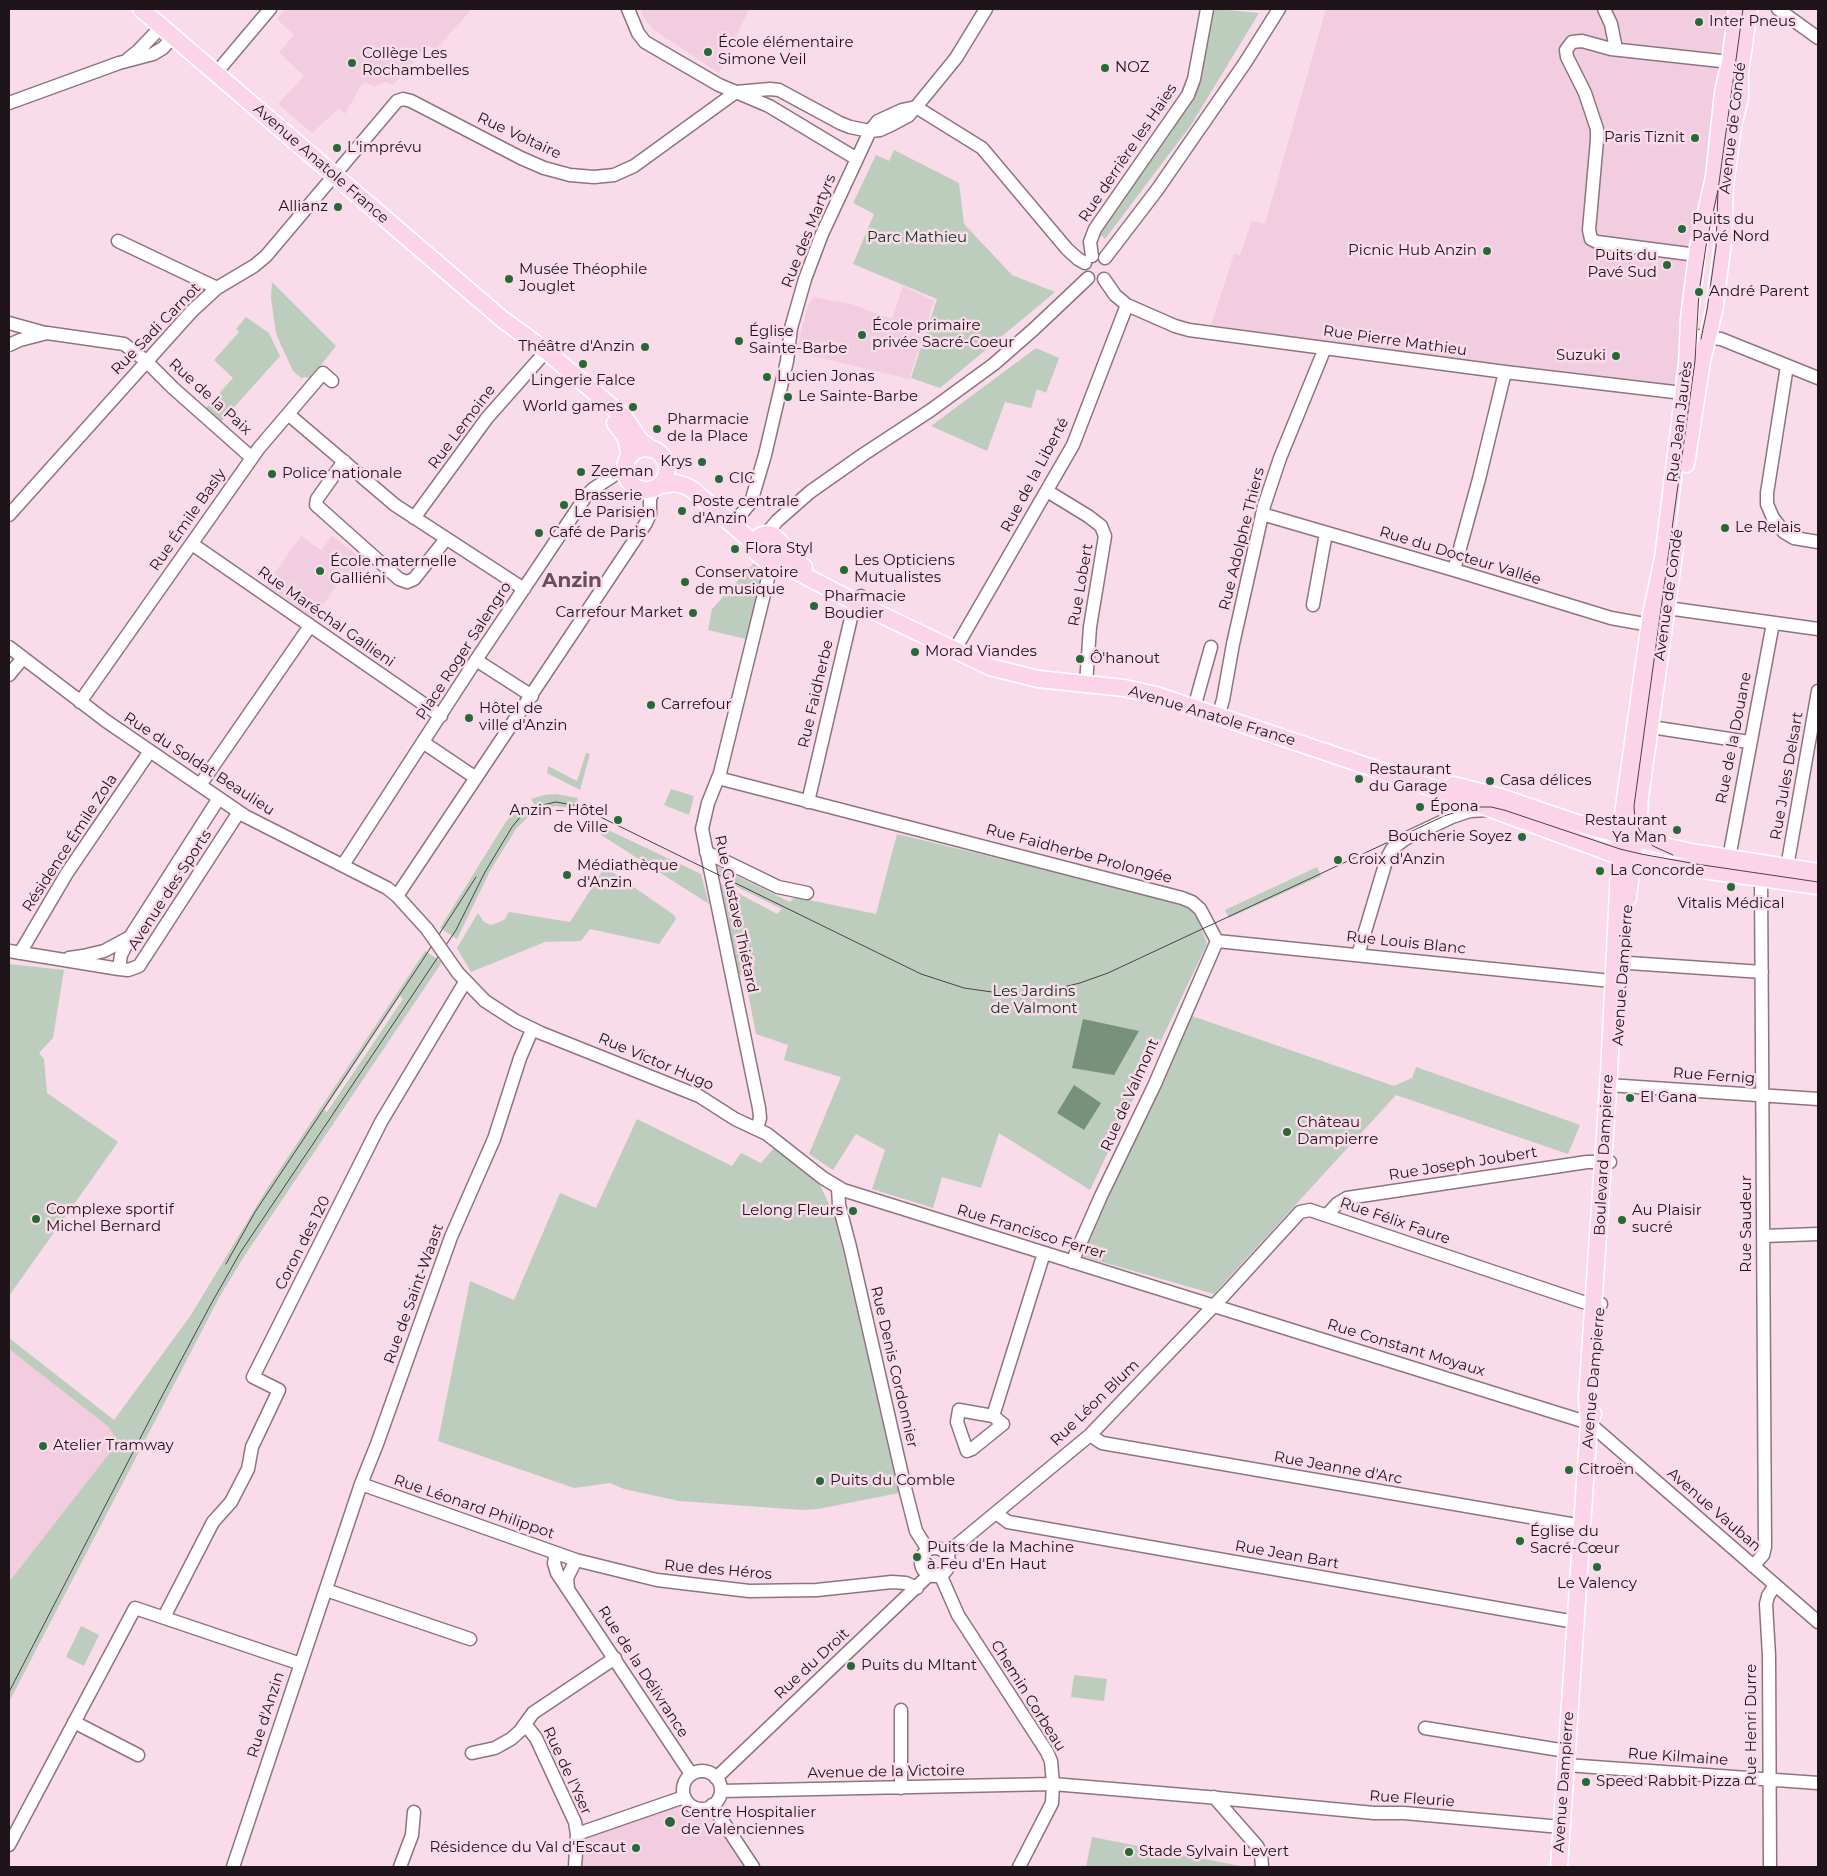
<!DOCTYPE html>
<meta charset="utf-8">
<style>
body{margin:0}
#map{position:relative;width:1827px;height:1876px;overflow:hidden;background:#f9dbea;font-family:Montserrat,sans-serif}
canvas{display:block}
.frame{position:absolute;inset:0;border:10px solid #1e1419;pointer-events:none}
</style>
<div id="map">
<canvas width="1827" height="1876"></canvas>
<div class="frame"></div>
</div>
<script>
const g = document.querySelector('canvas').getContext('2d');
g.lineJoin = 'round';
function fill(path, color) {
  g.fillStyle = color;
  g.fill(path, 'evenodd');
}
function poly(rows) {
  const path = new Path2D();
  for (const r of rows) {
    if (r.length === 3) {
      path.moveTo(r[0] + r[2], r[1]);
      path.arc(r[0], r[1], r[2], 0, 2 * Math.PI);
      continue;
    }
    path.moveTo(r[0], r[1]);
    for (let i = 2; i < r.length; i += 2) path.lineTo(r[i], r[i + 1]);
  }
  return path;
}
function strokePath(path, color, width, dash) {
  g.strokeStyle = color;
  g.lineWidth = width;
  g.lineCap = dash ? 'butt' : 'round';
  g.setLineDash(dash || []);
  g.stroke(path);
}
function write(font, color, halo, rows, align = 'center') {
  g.font = font + ' Montserrat,sans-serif';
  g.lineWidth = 5;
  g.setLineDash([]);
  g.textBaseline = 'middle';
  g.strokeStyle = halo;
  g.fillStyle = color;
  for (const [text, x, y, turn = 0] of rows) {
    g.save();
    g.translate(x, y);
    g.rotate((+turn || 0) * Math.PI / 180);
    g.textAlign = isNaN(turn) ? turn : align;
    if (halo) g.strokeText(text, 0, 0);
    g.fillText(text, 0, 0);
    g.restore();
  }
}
const built = poly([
 [286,9,472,9,435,50,429,45,393,85,385,82,374,87,365,82,360,87,345,114,339,108,312,133,278,104,304,76,279,52,294,35,277,19],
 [641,9,749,9,719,73,654,30,644,18],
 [1326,9,1729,9,1674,385,1526,371,1211,325,1234,254,1240,255,1252,221,1265,224],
 [903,286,934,301,909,379,796,352,807,308,813,297,851,304,892,319],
 [301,536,321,550,332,536,369,564,352,587,341,578,314,619,266,585],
 [9,1338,132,1435,9,1668],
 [684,1799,696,1807,712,1807,749,1867,579,1867,579,1836]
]);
const green = poly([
 [1216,9,1259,13,1191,125,1105,239,1100,234,1173,130,1198,87,1214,11],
 [894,150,959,183,964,224,1012,275,1055,292,940,388,911,378,937,299,853,264,874,214,853,203,876,155,889,161],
 [272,282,336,346,310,379,306,377,301,378,293,371,280,343,276,333,271,299],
 [246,317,269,333,280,356,221,422,206,408,233,378,214,360,239,332,236,329],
 [1036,348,1059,358,1046,393,1037,389,1031,408,1005,402,987,451,931,426],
 [756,561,764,567,746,639,708,630,712,609],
 [586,753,590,754,580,790,547,773,548,766,577,781],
 [671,789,694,796,689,815,664,805],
 [556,794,578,798,576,809,555,806,538,811,531,799,544,795],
 [525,804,531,814,516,829,490,871,457,939,440,928,505,823,514,812],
 [604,828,701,874,709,904,601,835],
 [897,834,1187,904,1199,921,1207,944,1090,1190,999,1133,981,1188,942,1177,933,1208,872,1189,885,1150,856,1134,833,1170,809,1154,841,1077,784,1060,788,1045,756,1034,745,977,739,974,721,884,777,914,782,909,721,879,718,867,790,902,795,897,876,914],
 [605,867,674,915,676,919,659,944,590,929,581,941,545,942,471,972,457,948,478,913,484,922,491,925,504,920,509,912,570,922],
 [1317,867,1321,876,1229,918,1225,910],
 [425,951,442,962,245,1255,220,1296,9,1702,9,1582,112,1450,116,1439,109,1427,9,1349,9,1338,114,1420,191,1315,268,1187],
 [400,996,403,999,327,1112,324,1110],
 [9,964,64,970,53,1038,39,1053,44,1059,47,1093,118,1142,9,1296],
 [1192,1016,1394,1086,1412,1078,1416,1067,1580,1125,1568,1154,1396,1095,1214,1294,1081,1256],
 [637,1119,732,1166,741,1153,761,1163,774,1148,820,1185,835,1217,899,1493,818,1509,803,1510,679,1501,624,1489,610,1483,574,1488,438,1441,470,1281,514,1300,560,1193,596,1208],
 [81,1626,99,1635,84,1666,66,1657],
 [1074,1675,1107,1679,1104,1701,1071,1697],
 [1092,1837,1246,1867,1086,1867]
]);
const water = poly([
 [1083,1019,1139,1031,1114,1075,1072,1068],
 [1074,1085,1101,1103,1084,1130,1057,1113]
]);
const minor = poly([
 [628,9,638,33,645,42,719,85,736,92],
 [1604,9,1611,24,1616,49],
 [1778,9,1818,38],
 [128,59,138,51,162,26],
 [216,73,270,9],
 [9,103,119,63,153,54,163,48,173,37],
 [857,159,769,106,736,92,770,89,779,90,840,123,850,127,870,131,880,130,893,124,908,116,916,107,982,148,1067,249,1078,259,1085,263],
 [118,241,217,288],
 [1697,255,1597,242,1591,239,1589,230,1597,140,1597,129,1585,93,1567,57,1566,50,1572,42,1582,41,1611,49,1730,62],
 [1092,256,1090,242,1095,229,1188,95,1194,79,1207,9],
 [1105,258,1157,190,1245,63,1279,9],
 [1104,279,1115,295,1127,305,1175,326,1189,330,1505,372,1691,394],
 [9,323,45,333],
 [1688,335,1721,339,1818,378],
 [9,345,20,340,47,333,124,344,146,361,173,388,252,458],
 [1787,366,1767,493,1767,504,1773,518,1784,532,1794,538,1818,542],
 [288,414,395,505,524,589],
 [344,461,317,499,316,505,399,579,407,582,414,579,446,539],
 [1047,491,1088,516,1101,526,1105,536,1090,627,1086,684],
 [1262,514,1454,570,1611,618,1650,625],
 [9,515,192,311,217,288,254,266,266,256,397,101,403,99,411,101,521,158,544,168,570,175,594,177,614,175,634,166,736,92],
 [414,518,487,418,540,358],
 [738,518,751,502,765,455,787,361,791,328,805,279,822,234,870,131,878,121,902,110,916,107,956,58,986,9],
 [766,534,777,521,810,492,864,454,931,410,994,364,1034,329,1088,278],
 [192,544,441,716],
 [1454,570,1479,479,1505,372],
 [1313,605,1326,533],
 [1667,608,1818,629],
 [9,647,106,721,245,816,387,888,397,896,427,929],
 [954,651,1073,445,1127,305],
 [476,660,532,696],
 [9,675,23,658],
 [80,702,259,448,323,373,332,381],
 [1194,708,1211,647],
 [1218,716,1223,700,1233,644,1264,506,1280,458,1325,348],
 [1651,727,1749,742],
 [424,743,476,778],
 [718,778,1182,898,1192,902,1200,909,1217,941],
 [200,785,310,626],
 [808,802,851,618,861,596],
 [706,852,778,887,807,893],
 [1729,858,1773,623],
 [343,865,476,660,586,496,593,489,625,468],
 [1787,867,1818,691],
 [397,896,646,523,650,514,650,499,654,489],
 [1217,941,1621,982],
 [9,951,119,969,128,970,139,966,239,812],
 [20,953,67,873,150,751],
 [1358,955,1387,858,1392,849,1405,839,1452,817,1470,811,1488,810],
 [69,958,83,956,104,951,130,937],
 [1614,962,1762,972],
 [119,969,121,955,130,937,219,798],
 [458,973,485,1001,516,1021,541,1033,699,1096,735,1119,767,1134,823,1178,843,1190,1589,1423,1818,1622],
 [1608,1085,1818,1099],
 [757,1129,760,1118,759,1108,702,829,708,803,720,773,772,562],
 [838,1188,839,1205,850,1247,905,1488,916,1531,928,1550],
 [1327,1215,1337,1204,1347,1198,1587,1162,1610,1162],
 [1764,1236,1818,1234],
 [1072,1262,1101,1196,1154,1086,1217,941],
 [993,1416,959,1410,957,1422,967,1451,972,1449,1003,1424,993,1416,1044,1253],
 [1090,1435,1102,1443,1582,1526],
 [361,1484,576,1560,657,1580,749,1591,817,1590,892,1582,906,1583,917,1588],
 [996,1513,1008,1522,1575,1622],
 [935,1562,14],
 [556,1553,554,1563,557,1573,691,1774],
 [946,1554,1090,1435,1226,1293,1300,1212,1310,1210,1583,1302,1601,1304],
 [1753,1566,1763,1555,1765,1547,1761,878],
 [940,1574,958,1615,1047,1752,1051,1761,1053,1784,1052,1803,1019,1867],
 [568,1588,567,1578,576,1560],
 [326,1590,470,1639],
 [164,1617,213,1522,231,1502,248,1469,252,1447,279,1390,253,1377,381,1122,465,982],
 [74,1722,138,1755],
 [525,1724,536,1738,575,1822,577,1834,575,1867],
 [1425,1728,1566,1751],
 [472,1753,495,1748,511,1739,520,1731,533,1713,615,1658],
 [1566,1765,1818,1783],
 [702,1790,19],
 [716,1778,930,1574],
 [901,1788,901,1710],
 [721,1791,1053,1784,1207,1797,1374,1813,1404,1813,1561,1827],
 [1214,1797,1257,1846,1261,1853,1262,1867],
 [712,1805,753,1867],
 [577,1834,684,1797],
 [9,1845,135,1608,301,1664],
 [233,1867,361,1484,377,1444,451,1237,494,1139,520,1058,532,1030],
 [400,1867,412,1835,414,1812],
 [1770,1867,1769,1656,1766,1604,1768,1596,1775,1585]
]);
const major = poly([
 [141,9,502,319,546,351,625,418,640,440,651,449],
 [615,423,626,438,630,456],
 [646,469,21],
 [1686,464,1702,361,1714,311,1723,242,1725,185,1733,127,1740,97,1740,72,1749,9],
 [660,485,676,483,686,486,693,490,750,540,755,545,757,553,766,561,784,565,857,603,990,667,1038,679,1124,688,1156,695,1453,795,1619,856,1660,866,1681,867,1818,886],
 [755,545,760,536,766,534,772,535,781,543,788,556,804,567],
 [1453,785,1501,797,1577,823,1635,839,1691,852,1818,872],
 [1644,830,1639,815,1640,797,1675,548],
 [1628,898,1635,839,1640,821],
 [1589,1423,1587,1398,1609,1074,1621,828,1651,614,1663,558,1687,365,1689,318,1698,247,1714,177,1723,92,1730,62,1737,9],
 [1559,1867,1589,1423,1593,1414]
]);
const tram = poly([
 [1701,339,1707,310,1716,247,1718,190,1743,9],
 [1673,855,1653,846,1643,837,1635,821,1634,806,1695,361,1699,292,1707,240,1718,190],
 [226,1264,255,1212,422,961,476,877],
 [9,1692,162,1396,211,1304,240,1253,456,930,485,872,512,827,522,815,538,806,556,802,578,806,921,974,964,988,999,993,1024,993,1051,990,1080,983,1108,973,1444,816,1471,807,1491,807,1504,810,1620,849,1641,854,1696,864,1818,882]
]);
const minorBridge = poly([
 [427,929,458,973]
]);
const markers = [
 [1699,22,5,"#256a36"],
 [708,52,5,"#256a36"],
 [352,63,5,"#256a36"],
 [1105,68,5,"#256a36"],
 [1695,138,5,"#256a36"],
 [337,148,5,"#256a36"],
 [338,207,5,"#256a36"],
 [1682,229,5,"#256a36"],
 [1487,251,5,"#256a36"],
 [1667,265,5,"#256a36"],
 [509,279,5,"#256a36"],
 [1699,292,5,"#256a36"],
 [862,335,5,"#256a36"],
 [739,341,5,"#256a36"],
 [645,347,5,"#256a36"],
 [1616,356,5,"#256a36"],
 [583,364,5,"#256a36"],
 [767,377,5,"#256a36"],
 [788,397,5,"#256a36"],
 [633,407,5,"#256a36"],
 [657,429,5,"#256a36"],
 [702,462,5,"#256a36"],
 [581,472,5,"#256a36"],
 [272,474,5,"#256a36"],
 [719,479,5,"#256a36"],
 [564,505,5,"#256a36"],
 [682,511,5,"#256a36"],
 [1725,528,5,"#256a36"],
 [539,533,5,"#256a36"],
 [735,549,5,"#256a36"],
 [844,570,5,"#256a36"],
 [320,571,5,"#256a36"],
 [685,582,5,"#256a36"],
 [814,606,5,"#256a36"],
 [693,613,5,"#256a36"],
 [915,652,5,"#256a36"],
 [1080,659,5,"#256a36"],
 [651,705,5,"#256a36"],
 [469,718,5,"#256a36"],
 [1359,779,5,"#256a36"],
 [1490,781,5,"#256a36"],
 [1420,807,5,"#256a36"],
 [618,820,5,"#256a36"],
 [1677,830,5,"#256a36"],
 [1522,837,5,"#256a36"],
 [1338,860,5,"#256a36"],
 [1600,871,5,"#256a36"],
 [567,875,5,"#256a36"],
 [1731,887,5,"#256a36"],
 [1630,1098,5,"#256a36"],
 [1287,1132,5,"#256a36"],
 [853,1211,5,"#256a36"],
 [36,1219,5,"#256a36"],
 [1622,1220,5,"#256a36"],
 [43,1446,5,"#256a36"],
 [1569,1470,5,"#256a36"],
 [820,1481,5,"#256a36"],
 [1520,1541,5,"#256a36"],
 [917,1557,5,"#256a36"],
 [1597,1567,5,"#256a36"],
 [851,1666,5,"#256a36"],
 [1586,1782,5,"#256a36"],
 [670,1822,6,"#256a36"],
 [636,1848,5,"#256a36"],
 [1129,1852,5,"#256a36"]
];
const poiNames = [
 ["Inter Pneus",1709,22],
 ["École élémentaire",718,43],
 ["Simone Veil",718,60],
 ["Collège Les",362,54],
 ["Rochambelles",362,71],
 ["NOZ",1115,68],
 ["Paris Tiznit",1685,138,"right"],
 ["L'imprévu",347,148],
 ["Allianz",328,207,"right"],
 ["Puits du",1692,220],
 ["Pavé Nord",1692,237],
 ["Picnic Hub Anzin",1477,251,"right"],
 ["Puits du",1657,256,"right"],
 ["Pavé Sud",1657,273,"right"],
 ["Musée Théophile",519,270],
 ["Jouglet",519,287],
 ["André Parent",1709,292],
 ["École primaire",872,326],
 ["privée Sacré-Coeur",872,343],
 ["Église",749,332],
 ["Sainte-Barbe",749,349],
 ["Théâtre d'Anzin",635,347,"right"],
 ["Suzuki",1606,356,"right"],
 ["Lucien Jonas",777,377],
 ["Lingerie Falce",583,381,"center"],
 ["Le Sainte-Barbe",798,397],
 ["World games",623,407,"right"],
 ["Pharmacie",667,420],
 ["de la Place",667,437],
 ["Krys",692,462,"right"],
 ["Zeeman",591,472],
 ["Police nationale",282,474],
 ["CIC",729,479],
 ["Brasserie",574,496],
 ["Le Parisien",574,513],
 ["Poste centrale",692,502],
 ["d'Anzin",692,519],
 ["Le Relais",1735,528],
 ["Café de Paris",549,533],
 ["Flora Styl",745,549],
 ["Les Opticiens",854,561],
 ["Mutualistes",854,578],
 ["École maternelle",330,562],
 ["Galliéni",330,579],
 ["Conservatoire",695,573],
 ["de musique",695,590],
 ["Pharmacie",824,597],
 ["Boudier",824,614],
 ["Carrefour Market",683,613,"right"],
 ["Morad Viandes",925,652],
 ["Ô'hanout",1090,659],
 ["Carrefour",661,705],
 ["Hôtel de",479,709],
 ["ville d'Anzin",479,726],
 ["Restaurant",1369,770],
 ["du Garage",1369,787],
 ["Casa délices",1500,781],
 ["Épona",1430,807],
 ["Anzin – Hôtel",608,811,"right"],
 ["de Ville",608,828,"right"],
 ["Restaurant",1667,821,"right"],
 ["Ya Man",1667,838,"right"],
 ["Boucherie Soyez",1512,837,"right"],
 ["Croix d'Anzin",1348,860],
 ["Médiathèque",577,866],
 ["d'Anzin",577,883],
 ["La Concorde",1610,871],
 ["Vitalis Médical",1731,904,"center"],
 ["El Gana",1640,1098],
 ["Château",1297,1123],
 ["Dampierre",1297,1140],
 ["Complexe sportif",46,1210],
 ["Michel Bernard",46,1227],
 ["Lelong Fleurs",843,1211,"right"],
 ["Au Plaisir",1632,1211],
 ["sucré",1632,1228],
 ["Atelier Tramway",53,1446],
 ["Citroën",1579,1470],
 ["Puits du Comble",830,1481],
 ["Église du",1530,1532],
 ["Sacré-Cœur",1530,1549],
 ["Puits de la Machine",927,1548],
 ["à Feu d'En Haut",927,1565],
 ["Le Valency",1597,1584,"center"],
 ["Puits du MItant",861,1666],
 ["Speed Rabbit Pizza",1596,1782],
 ["Centre Hospitalier",681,1813],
 ["de Valenciennes",681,1830],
 ["Résidence du Val d'Escaut",626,1848,"right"],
 ["Stade Sylvain Levert",1139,1852]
];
const streetNames = [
 ["Avenue de Condé",1733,128,-83],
 ["Rue Voltaire",519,136,25],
 ["Rue derrière les Haies",1128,153,-56],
 ["Avenue Anatole France",321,164,41],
 ["Rue des Martyrs",809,231,-68],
 ["Rue Sadi Carnot",156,329,-46],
 ["Rue Pierre Mathieu",1395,341,8],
 ["Rue de la Paix",210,397,42],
 ["Rue Jean Jaurès",1680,422,-83],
 ["Rue Lemoine",462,427,-53],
 ["Rue de la Liberté",1035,475,-62],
 ["Rue Émile Basly",188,520,-55],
 ["Rue Adolphe Thiers",1242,539,-76],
 ["Rue du Docteur Vallée",1460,556,17],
 ["Rue Lobert",1081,585,-80],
 ["Avenue de Condé",1669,595,-82],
 ["Rue Maréchal Gallieni",326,617,35],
 ["Place Roger Salengro",464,651,-57],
 ["Rue Faidherbe",816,694,-77],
 ["Avenue Anatole France",1212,716,17],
 ["Rue de la Douane",1734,738,-79],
 ["Rue du Soldat Beaulieu",199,764,33],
 ["Rue Jules Delsart",1787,776,-80],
 ["Résidence Émile Zola",70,843,-57],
 ["Rue Faidherbe Prolongée",1079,854,15],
 ["Avenue des Sports",170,890,-57],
 ["Rue Gustave Thiétard",736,914,78],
 ["Rue Louis Blanc",1406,943,6],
 ["Avenue Dampierre",1623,975,-86],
 ["Rue Victor Hugo",656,1062,23],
 ["Rue Fernig",1714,1076,4],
 ["Rue de Valmont",1130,1095,-66],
 ["Boulevard Dampierre",1604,1155,-87],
 ["Rue Joseph Joubert",1463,1164,-9],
 ["Rue Félix Faure",1395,1221,19],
 ["Rue Saudeur",1747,1224,-90],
 ["Rue Francisco Ferrer",1031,1232,17],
 ["Coron des 120",303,1243,-63],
 ["Rue de Saint-Waast",414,1294,-70],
 ["Rue Constant Moyaux",1406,1348,17],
 ["Rue Denis Cordonnier",894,1367,77],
 ["Avenue Dampierre",1594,1378,-85],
 ["Rue Léon Blum",1095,1403,-44],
 ["Rue Jeanne d'Arc",1338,1468,10],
 ["Rue Léonard Philippot",474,1507,19],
 ["Avenue Vauban",1714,1510,41],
 ["Rue Jean Bart",1287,1555,10],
 ["Rue des Héros",718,1570,5],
 ["Rue du Droit",812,1664,-43],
 ["Rue de la Délivrance",643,1672,57],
 ["Chemin Corbeau",1028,1696,58],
 ["Rue d'Anzin",266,1715,-72],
 ["Rue Henri Durre",1752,1725,-90],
 ["Rue Kilmaine",1678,1757,4],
 ["Rue de l'Yser",567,1771,65],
 ["Avenue de la Victoire",886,1772,-1],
 ["Avenue Dampierre",1564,1782,-86],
 ["Rue Fleurie",1412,1799,4]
];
const parkNames = [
 ["Parc Mathieu",917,238],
 ["Les Jardins",1034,992],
 ["de Valmont",1034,1009]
];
const districtNames = [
 ["Anzin",572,581]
];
fill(built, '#f2cddf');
fill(green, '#bccdbe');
fill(water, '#77917a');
strokePath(minor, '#8e7481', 15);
strokePath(major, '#fff', 19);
strokePath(minor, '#fff', 12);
strokePath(major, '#fcd4e9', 16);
strokePath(tram, '#4e4047', 1);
strokePath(minorBridge, '#8e7481', 15, []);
strokePath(minorBridge, '#fff', 12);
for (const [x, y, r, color] of markers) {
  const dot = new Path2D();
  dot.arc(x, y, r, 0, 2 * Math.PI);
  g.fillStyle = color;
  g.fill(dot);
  strokePath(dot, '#f9dbea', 2);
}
write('15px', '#1e1419', '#f9dbea', poiNames, 'left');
write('15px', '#1e1419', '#f9dbea', streetNames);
write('15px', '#093616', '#f9dbea', parkNames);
write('bold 20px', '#664e5a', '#f9dbea', districtNames);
</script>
